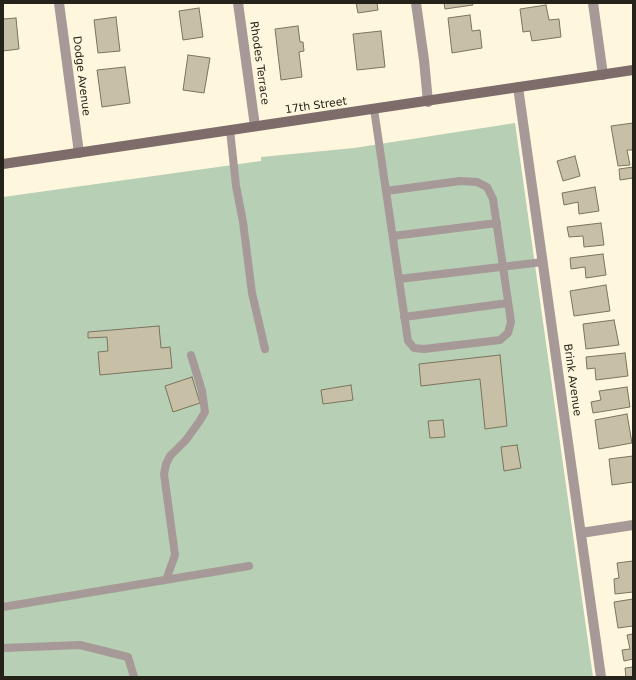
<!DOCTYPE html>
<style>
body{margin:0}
#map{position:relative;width:636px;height:680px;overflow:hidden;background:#fef7dd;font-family:"DejaVu Sans",sans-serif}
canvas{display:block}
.frame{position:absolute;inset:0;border:4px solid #252319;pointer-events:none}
</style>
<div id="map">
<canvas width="636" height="680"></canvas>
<div class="frame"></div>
</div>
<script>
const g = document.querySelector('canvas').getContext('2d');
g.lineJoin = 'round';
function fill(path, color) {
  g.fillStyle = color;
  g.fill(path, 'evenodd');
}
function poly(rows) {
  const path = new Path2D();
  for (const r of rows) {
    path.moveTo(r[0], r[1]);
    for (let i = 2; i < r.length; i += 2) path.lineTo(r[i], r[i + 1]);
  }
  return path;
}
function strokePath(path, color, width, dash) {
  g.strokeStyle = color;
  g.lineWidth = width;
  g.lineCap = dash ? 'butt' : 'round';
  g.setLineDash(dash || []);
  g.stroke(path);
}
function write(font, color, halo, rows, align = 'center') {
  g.font = font + ' "DejaVu Sans",sans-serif';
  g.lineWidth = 3.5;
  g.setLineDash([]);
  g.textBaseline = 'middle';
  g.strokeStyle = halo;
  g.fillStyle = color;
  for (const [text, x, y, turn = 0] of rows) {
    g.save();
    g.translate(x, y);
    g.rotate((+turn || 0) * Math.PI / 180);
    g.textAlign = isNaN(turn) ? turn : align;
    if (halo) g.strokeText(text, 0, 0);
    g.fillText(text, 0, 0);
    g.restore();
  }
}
const green = poly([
 [515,123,593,677,3,677,3,197,261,161,261,157,354,148]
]);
const building = poly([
 [356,3,377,3,378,10,358,13,356,3],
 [444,3,472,3,473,5,445,9,444,3],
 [546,5,549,20,559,19,561,37,532,41,530,31,523,32,520,9,546,5],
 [199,8,203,37,183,40,179,11,199,8],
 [470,15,472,31,480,30,482,48,452,53,448,18,470,15],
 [116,17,120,51,98,53,94,20,116,17],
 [16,18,19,49,3,51,3,19,16,18],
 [298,26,300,42,303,42,304,51,299,52,302,77,281,80,275,29,298,26],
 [381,31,385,67,357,70,353,34,381,31],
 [188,55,210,58,204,93,183,90,188,55],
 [125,67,130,103,102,107,97,70,125,67],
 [633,123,633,150,627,150,630,165,618,166,611,126,633,123],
 [575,156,580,176,563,181,557,161,575,156],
 [633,167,633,178,620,180,619,169,633,167],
 [595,187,599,211,579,214,578,202,564,205,562,193,595,187],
 [601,223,604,245,584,247,583,236,569,237,567,227,601,223],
 [603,254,606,275,586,278,585,267,571,269,570,258,603,254],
 [606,285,610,311,574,316,570,291,606,285],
 [614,320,619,345,586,349,583,324,614,320],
 [159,326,161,348,170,347,172,368,100,375,98,352,108,351,107,337,88,338,88,332,159,326],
 [625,353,628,376,596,380,595,368,587,369,586,357,625,353],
 [500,355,507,426,485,429,480,379,421,386,419,364,500,355],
 [192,377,200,403,173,412,165,386,192,377],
 [351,385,353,400,323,404,321,390,351,385],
 [627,387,630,407,593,413,591,402,601,400,599,391,627,387],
 [627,414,632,443,599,449,595,420,627,414],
 [443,420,445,437,430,438,428,421,443,420],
 [517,445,521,468,504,471,501,447,517,445],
 [633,456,633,482,612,485,609,459,633,456],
 [633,561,633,592,615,594,614,579,619,578,617,563,633,561],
 [633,599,633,626,618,628,614,602,633,599],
 [633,634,633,659,624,661,622,650,630,649,627,635,633,634],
 [633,667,633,677,626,677,625,668,633,667]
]);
const lane = poly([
 [374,109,408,341,414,348,424,349,500,340,508,333,511,322,503,267,493,199,487,187,477,182,460,181,386,191],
 [230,130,236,186,243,222,252,293,265,349],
 [393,236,497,223],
 [399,279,543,262],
 [404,317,508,303],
 [166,580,175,555,164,474,166,464,170,456,186,440,199,422,205,412,202,391,191,355],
 [3,607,249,566],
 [3,648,80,645,128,657,134,677]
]);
const street = poly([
 [59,3,79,153],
 [238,3,255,126],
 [416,3,424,60,428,102],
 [593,3,603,75],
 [518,87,601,677],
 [581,533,633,525]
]);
const secondary = poly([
 [3,164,633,70]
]);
const streetNames = [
 ["Rhodes Terrace",259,63,82],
 ["Dodge Avenue",81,76,83],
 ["17th Street",316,106,-8],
 ["Brink Avenue",572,380,82]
];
fill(green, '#b7cfb4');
fill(building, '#c7c0a7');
strokePath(building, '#7b745d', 1);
strokePath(lane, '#a69998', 8);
strokePath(street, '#a69998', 10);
strokePath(secondary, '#7e6c6a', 10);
write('11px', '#252319', '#fef7dd', streetNames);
</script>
